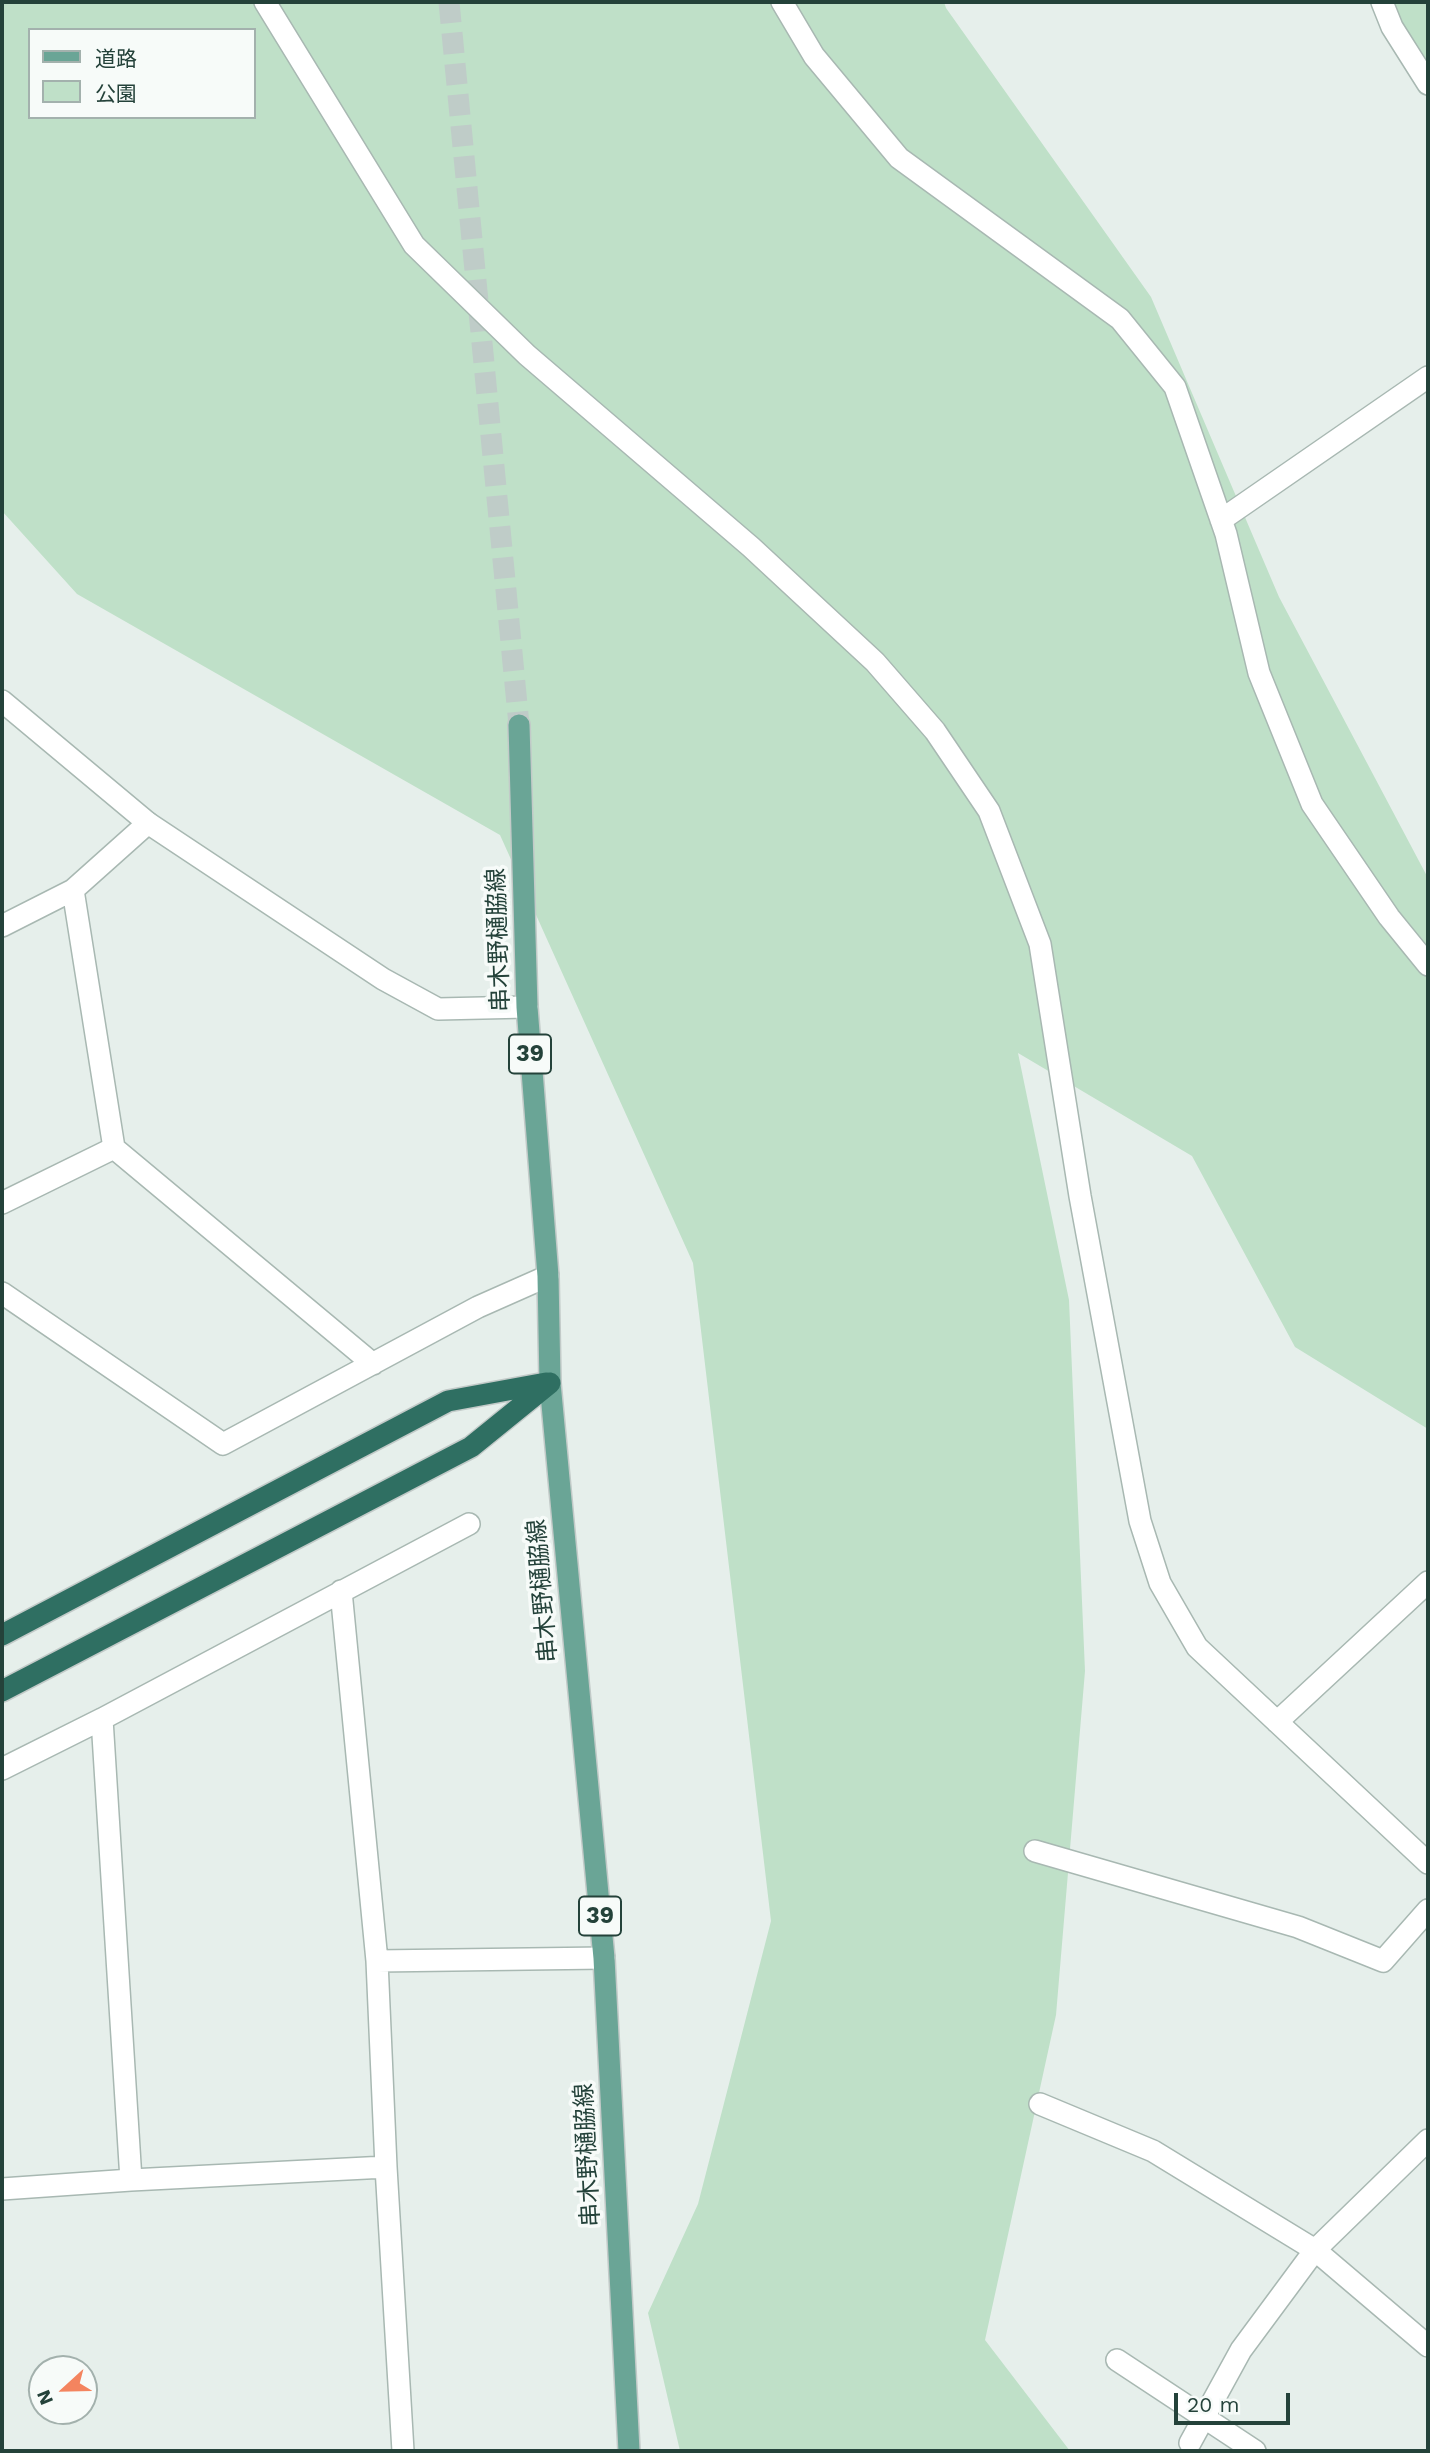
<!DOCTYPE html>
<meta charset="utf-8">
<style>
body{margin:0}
#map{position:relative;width:1430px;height:2453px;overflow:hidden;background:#e6efeb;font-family:"Work Sans","Noto Sans JP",sans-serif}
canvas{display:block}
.frame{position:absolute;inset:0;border:4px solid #24423a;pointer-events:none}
.legend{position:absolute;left:28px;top:28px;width:228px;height:91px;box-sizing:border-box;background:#f7fbf9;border:2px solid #a3b1ad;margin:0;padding:9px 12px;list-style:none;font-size:21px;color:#24423a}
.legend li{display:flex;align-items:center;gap:14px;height:35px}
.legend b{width:35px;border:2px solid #a3b1ad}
.north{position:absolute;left:28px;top:2355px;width:70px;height:70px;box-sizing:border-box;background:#f7fbf9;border:2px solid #a3b1ad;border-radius:50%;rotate:248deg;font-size:19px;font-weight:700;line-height:28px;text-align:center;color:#24423a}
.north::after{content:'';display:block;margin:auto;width:24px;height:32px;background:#f4845f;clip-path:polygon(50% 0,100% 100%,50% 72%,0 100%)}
.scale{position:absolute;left:1174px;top:2393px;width:116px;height:32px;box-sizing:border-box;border:4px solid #24423a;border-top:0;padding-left:9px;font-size:21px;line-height:24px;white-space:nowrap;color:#24423a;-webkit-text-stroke:5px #f7fbf9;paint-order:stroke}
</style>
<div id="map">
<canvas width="1430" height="2453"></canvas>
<div class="frame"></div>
<ul class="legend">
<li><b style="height:9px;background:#6aa596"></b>道路</li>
<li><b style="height:19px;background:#bfe0c8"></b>公園</li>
</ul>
<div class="north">N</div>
<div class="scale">20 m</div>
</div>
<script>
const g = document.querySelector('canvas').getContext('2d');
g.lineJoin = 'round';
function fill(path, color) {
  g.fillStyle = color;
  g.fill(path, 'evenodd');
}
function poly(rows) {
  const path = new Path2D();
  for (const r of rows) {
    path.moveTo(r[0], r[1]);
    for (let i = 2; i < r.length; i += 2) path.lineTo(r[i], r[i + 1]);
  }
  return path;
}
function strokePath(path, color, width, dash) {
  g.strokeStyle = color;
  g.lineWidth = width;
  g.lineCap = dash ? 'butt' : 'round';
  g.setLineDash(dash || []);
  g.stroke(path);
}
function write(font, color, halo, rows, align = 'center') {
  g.font = font + ' "Work Sans","Noto Sans JP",sans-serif';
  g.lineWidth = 7;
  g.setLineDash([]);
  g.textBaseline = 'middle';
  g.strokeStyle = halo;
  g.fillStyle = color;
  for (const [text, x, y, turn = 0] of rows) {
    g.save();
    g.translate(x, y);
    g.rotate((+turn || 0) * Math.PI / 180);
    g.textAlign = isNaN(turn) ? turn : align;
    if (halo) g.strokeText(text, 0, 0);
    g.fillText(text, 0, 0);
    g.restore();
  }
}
const green = poly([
 [2,2,944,2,946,8,1151,297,1279,597,1428,878,1428,1429,1295,1347,1192,1156,1018,1053,1069,1300,1085,1671,1056,2015,985,2340,1070,2451,680,2451,648,2313,698,2204,771,1921,693,1263,500,835,77,594,2,511],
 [30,30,254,30,254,117,30,117],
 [1371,2,1428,2,1428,68]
]);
const primaryTunnel = poly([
 [449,2,519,725]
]);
const minor = poly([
 [265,2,414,245,527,355,751,547,875,662,935,731,989,811,1040,944,1080,1196,1140,1521,1160,1583,1197,1647,1428,1863],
 [782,2,814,56,899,158,1120,319,1175,387,1226,534,1259,673,1312,804,1389,917,1428,965],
 [1382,2,1392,27,1428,84],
 [1221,520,1428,377],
 [73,890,114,1148,373,1364],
 [2,926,73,890,148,823],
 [2,1203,114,1148],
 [2,1293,223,1444,478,1307,548,1276],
 [341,1591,377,1961,604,1958],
 [1277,1722,1428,1582],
 [2,1769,102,1719,469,1524],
 [1035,1851,1298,1927,1383,1961,1428,1910],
 [377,1961,386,2167,403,2451],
 [1040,2104,1153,2151,1315,2250,1428,2346],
 [131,2180,386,2167],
 [2,2189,131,2180,102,1719],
 [1117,2360,1255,2451],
 [1190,2443,1241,2350,1315,2250,1428,2140]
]);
const tertiary = poly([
 [2,701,148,823,383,979,438,1009,527,1007]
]);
const primary = poly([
 [519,725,527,1007,548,1276,550,1383,604,1958,629,2451]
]);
const motorway = poly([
 [2,1635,448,1401,546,1383],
 [2,1691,471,1447,550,1383]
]);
const shields = [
 [530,1054,42],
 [600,1916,42]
];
const shieldNames = [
 ["39",530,1054],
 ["39",600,1916]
];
const streetNames = [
 ["串木野樋脇線",499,940,-92],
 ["串木野樋脇線",543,1591,-95],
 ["串木野樋脇線",588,2155,-93]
];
fill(green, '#bfe0c8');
strokePath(primaryTunnel, '#bfccc8', 21, [21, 10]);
strokePath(minor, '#a8b8b2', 24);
strokePath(tertiary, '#a8b8b2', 24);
strokePath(primary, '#c2cac8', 24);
strokePath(motorway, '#c2cac8', 24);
strokePath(minor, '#fff', 21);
strokePath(tertiary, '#fff', 21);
strokePath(primary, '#6aa596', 21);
strokePath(motorway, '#2f6f62', 21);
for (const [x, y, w] of shields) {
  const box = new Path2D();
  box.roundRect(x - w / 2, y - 19.5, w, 39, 5);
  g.fillStyle = '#f7fbf9';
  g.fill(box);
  strokePath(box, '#24423a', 2);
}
write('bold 23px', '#24423a', null, shieldNames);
write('24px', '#24423a', '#f7fbf9', streetNames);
</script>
